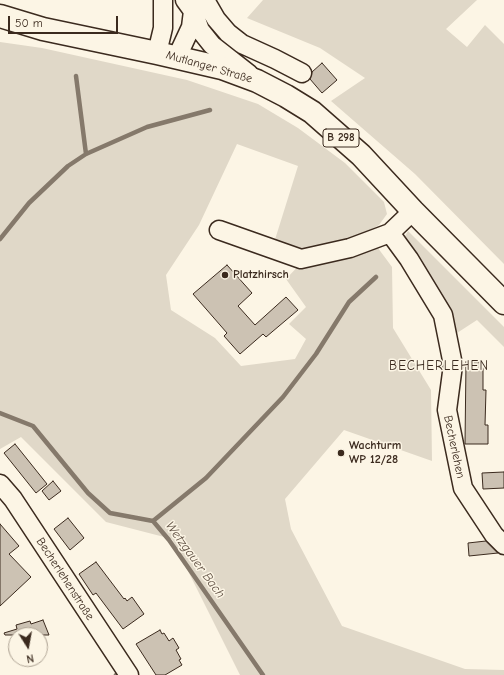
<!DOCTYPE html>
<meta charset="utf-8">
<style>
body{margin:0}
#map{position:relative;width:504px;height:675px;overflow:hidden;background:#fcf5e5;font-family:"Comic Neue",sans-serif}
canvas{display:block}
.north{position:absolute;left:8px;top:627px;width:40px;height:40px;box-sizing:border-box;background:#fcf5e5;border:1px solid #afa495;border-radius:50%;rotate:169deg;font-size:11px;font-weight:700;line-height:16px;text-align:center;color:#3b2a1e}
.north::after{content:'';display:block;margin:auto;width:14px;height:18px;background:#3b2a1e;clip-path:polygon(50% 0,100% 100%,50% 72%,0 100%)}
.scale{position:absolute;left:8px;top:16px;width:110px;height:18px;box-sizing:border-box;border:2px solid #3b2a1e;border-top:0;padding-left:5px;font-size:12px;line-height:14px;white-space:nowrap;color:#3b2a1e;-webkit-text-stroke:3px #fcf5e5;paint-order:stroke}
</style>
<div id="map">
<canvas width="504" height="675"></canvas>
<div class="north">N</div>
<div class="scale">50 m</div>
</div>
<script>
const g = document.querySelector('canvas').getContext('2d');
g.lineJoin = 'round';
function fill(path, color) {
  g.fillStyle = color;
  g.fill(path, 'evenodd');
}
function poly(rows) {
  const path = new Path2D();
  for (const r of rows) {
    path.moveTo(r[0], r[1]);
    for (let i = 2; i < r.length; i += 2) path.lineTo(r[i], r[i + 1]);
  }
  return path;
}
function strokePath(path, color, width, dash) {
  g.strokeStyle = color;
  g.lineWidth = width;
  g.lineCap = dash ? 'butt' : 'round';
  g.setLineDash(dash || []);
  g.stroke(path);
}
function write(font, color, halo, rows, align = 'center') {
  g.font = font + ' "Comic Neue",sans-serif';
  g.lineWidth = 3;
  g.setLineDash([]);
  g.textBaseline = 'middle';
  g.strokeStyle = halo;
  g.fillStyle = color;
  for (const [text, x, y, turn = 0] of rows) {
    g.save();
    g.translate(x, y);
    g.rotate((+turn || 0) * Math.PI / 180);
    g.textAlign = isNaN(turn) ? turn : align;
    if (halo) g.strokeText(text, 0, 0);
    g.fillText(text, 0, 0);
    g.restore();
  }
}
const green = poly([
 [263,0,477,0,446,29,467,47,485,25,504,44,504,264,415,174,331,101,365,78,320,48,247,18],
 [0,42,42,48,187,80,258,104,298,128,345,163,384,202,387,214,379,225,350,241,313,254,273,246,298,166,237,144,199,225,166,275,171,310,215,338,241,366,295,359,306,339,289,324,306,307,286,279,304,260,375,244,392,267,393,328,431,390,432,461,344,430,285,499,291,529,342,626,465,669,504,670,504,675,240,675,172,539,106,522,21,437,0,449],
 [408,231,504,327,504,347,477,320,457,333,434,285,404,238]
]);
const stream = poly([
 [76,76,86,154],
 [0,239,29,203,68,166,86,154,147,127,210,110],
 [0,413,33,426,88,493,110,513,153,521,169,540,263,675],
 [153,521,206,478,283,397,316,354,349,302,376,277],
 [116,675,117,674]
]);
const building = poly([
 [322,63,337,80,322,93,310,79,312,72,322,63],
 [227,265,252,293,238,306,255,325,286,297,298,310,266,337,263,334,240,354,224,336,227,333,193,294,227,265],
 [466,362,483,362,483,390,486,390,485,425,488,425,488,444,465,444,466,362],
 [15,444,47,484,36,493,4,453,15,444],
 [504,472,504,488,483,489,482,473,504,472],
 [53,481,61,491,49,500,42,491,53,481],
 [68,518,84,538,70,550,54,529,68,518],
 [0,524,19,546,9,554,31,577,0,606,0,524],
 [486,541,498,553,469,556,468,543,486,541],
 [96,562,124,599,125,598,127,601,132,597,144,614,123,629,96,593,93,595,79,574,96,562],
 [43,620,49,635,5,635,4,633,17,629,16,625,30,621,31,624,43,620],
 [160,630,162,634,164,633,169,641,173,638,179,648,176,650,181,659,179,660,182,665,165,675,156,675,136,644,160,630]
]);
const minor = poly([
 [185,0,193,11,200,30,212,45,249,74],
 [205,0,216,19,228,33,242,44,275,59,302,73],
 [157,53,163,28,163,0],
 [177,57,191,27,193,11],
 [219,230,301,259,350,248,390,233,413,211],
 [390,233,409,259,443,315,453,365,447,410,463,488,494,535,504,545],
 [0,484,13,499,129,675]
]);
const major = poly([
 [0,16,43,29,157,53,222,68,257,81,286,96,312,112,361,155,413,211,504,303]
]);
const markers = [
 [225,275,4,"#3b2a1e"],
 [341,453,4,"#3b2a1e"]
];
const shields = [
 [341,138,36]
];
const shieldNames = [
 ["B 298",341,138]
];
const streetNames = [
 ["Mutlanger Straße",209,67,16],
 ["Becherlehen",454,447,78],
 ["Becherlehenstraße",65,579,57]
];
const poiNames = [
 ["Platzhirsch",233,275],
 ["Wachturm",349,446],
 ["WP 12/28",349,460]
];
const neighbourhoodNames = [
 ["BECHERLEHEN",439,366]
];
const waterNames = [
 ["Wetzgauer Bach",195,560,54]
];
fill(green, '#e0d8c8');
strokePath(stream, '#85796b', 4.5);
fill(building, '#ccc2b3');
strokePath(building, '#3b2a1e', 1);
strokePath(minor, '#3b2a1e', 21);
strokePath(major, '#3b2a1e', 25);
strokePath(minor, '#fcf5e5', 18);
strokePath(major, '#fcf5e5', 22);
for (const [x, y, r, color] of markers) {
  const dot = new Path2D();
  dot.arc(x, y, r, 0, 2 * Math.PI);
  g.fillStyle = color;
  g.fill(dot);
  strokePath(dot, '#fcf5e5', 1.5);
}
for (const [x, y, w] of shields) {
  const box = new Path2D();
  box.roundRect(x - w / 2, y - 9, w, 18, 3);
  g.fillStyle = '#fcf5e5';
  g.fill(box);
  strokePath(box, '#3b2a1e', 1);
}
write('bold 11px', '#3b2a1e', null, shieldNames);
write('12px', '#3b2a1e', '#fcf5e5', streetNames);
write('bold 12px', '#3b2a1e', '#fcf5e5', poiNames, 'left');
g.letterSpacing = '1px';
write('13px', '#3b2a1e', '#fcf5e5', neighbourhoodNames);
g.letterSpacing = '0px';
write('italic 13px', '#605144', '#fcf5e5', waterNames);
</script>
